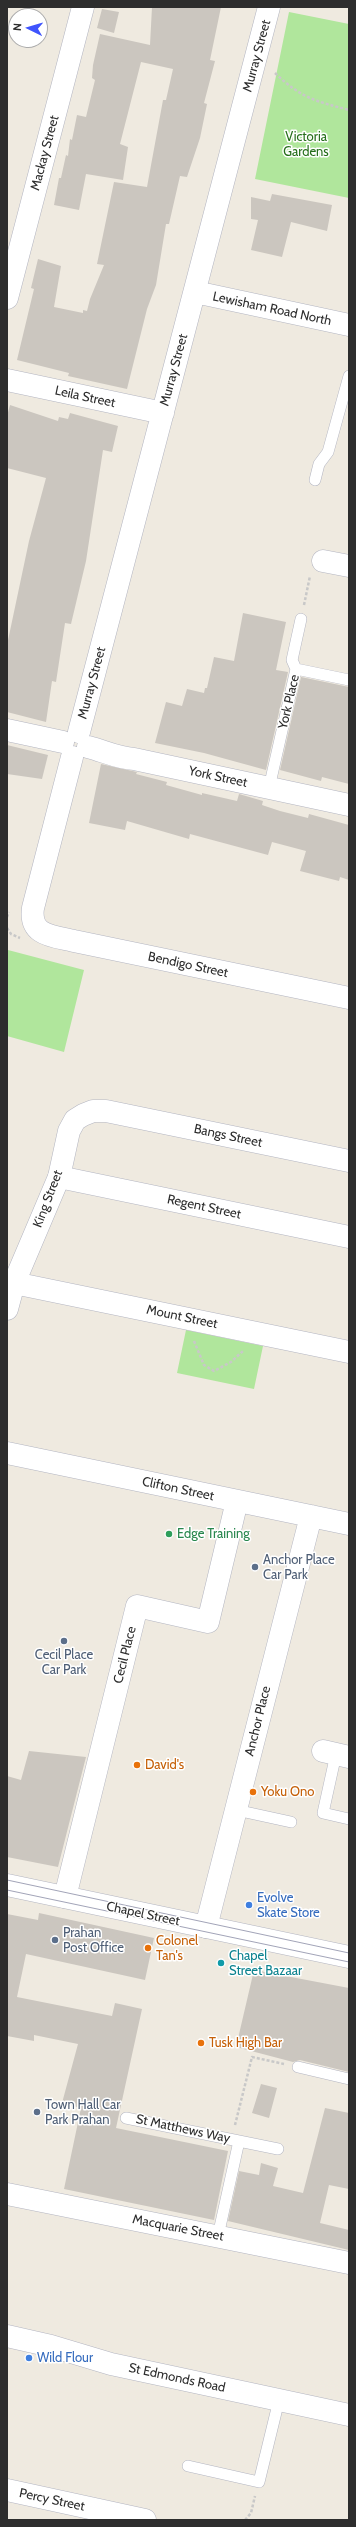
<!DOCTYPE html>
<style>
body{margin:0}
#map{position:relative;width:356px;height:2527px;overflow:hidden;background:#efeae0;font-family:Cabin,sans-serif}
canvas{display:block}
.frame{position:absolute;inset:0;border:8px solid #2d2d2d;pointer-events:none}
.north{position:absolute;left:8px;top:8px;width:40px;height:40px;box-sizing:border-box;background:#fff;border:1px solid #ababab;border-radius:50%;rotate:275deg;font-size:11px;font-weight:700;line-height:16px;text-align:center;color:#2d2d2d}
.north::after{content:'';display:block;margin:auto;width:14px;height:18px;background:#3f54fd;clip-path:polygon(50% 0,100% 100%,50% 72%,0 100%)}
</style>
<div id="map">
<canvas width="356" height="2527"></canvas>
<div class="frame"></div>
<div class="north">N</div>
</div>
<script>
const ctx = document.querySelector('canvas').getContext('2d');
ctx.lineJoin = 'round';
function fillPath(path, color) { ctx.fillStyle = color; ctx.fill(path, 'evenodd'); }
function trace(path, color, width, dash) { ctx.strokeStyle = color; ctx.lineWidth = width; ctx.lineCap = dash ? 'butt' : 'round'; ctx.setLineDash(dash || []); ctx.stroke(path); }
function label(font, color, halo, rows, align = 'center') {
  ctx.font = font + ' Cabin,sans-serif'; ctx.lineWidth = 3; ctx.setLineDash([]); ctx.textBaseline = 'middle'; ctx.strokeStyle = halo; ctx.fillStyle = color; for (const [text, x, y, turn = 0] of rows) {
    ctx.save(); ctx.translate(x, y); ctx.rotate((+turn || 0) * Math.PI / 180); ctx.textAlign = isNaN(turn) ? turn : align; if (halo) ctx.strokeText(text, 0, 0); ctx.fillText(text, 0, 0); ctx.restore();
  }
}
fillPath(new Path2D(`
 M289,12l60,12v174l-94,-19z
 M8,950l76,20 -20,82 -57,-16z
 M186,1330l77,16 -9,43 -77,-16z`), '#b0e69c');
fillPath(new Path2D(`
 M152,7h69l-11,53 5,1 -11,42 3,1 -7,34 -13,39 -7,-1 -11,48h-3l-10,61 -9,24 -20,80 -59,-13 1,-3 -52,-13 17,-71 -3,-1 7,-29 23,7 -7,41 29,6v-3l4,1 3,-12 14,-34 -7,-1 17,-82 33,5 16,-87h3l7,-31 -32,-7 -21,82 8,3 -5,33 -37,-6 -7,36 -25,-5 5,-27h2l5,-23 2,1 2,-17 2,1 5,-25 9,2 9,-37 -3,-2 1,-13 7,-31 50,11z
 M102,9l17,3 -5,21 -17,-5z
 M272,194l60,11 -5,26 -36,-9 -9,35 -31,-7 7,-30 -7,-1v-22l19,4z
 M10,405l48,16 1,-4 9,2 2,-6 48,13 -6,26 -9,-2 -17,111 -15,63 -6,-1 -9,59 -4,-1 -6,41 -39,-10v-67l22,-104 17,-63 -39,-10v-52z
 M243,613l43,9 -10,48 12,2 -22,98 -62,-17 -49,-10 11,-41 16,4 5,-17 17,4 1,-5h2l7,-31 20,4z
 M301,677l48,10v97l-27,-7 -1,4 -41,-11z
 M7,745l41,10 -6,24 -35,-5z
 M101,764l36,8 -1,2 31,8 -1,3 36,10v-2l35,8 2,-7 24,7 -1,4 18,6 28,7 1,-4 40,11v55l-9,-3 -1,4 -39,-10 6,-20 -34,-9 -4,13 -78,-21 -1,5 -62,-18 -2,9 -36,-7z
 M29,1751l57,6 -28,110 -51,-10v-81l14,4z
 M39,1913l115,25 -9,42 -119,-26 -9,43 95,19 3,-13 27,6 -26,119 112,23 -14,69 -150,-31 17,-81 -19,-5 16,-59 -44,-9v6l-27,-5v-122l31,6z
 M254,1970l95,18v84l-49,-12 -7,2 -57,-15z
 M261,2084l16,4 -8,30 -17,-5z
 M325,2108l24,5v76l-20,-4 -9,38 29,7v20l-121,-29 11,-50 20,4 2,-12 17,5 -5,18 30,7z`), '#cbc6bf');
const lane = new Path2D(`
 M315,480l4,-16 9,-12 21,-76
 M296,669l-4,-9 9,-41
 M269,788l27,-119 53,11
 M336,1754l-13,59 26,6
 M236,1810l55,12
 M298,2067l51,12
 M126,2118l152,31
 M218,2236l21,-95
 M188,2466l71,16 20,-82`);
const street = new Path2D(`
 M195,292l154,33
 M7,298l76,-291
 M7,380l156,33
 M323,561l26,5
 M7,730l56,12
 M79,732l190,-725
 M88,747c16,4 29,11 46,12l215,46
 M72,757l-39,151c-4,28 20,28 41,33l275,57
 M59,1177l290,60
 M14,1283l335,69
 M7,1453l342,71
 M323,1751l26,6
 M65,1897l72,-291 71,16 29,-121
 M206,1927l105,-411
 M7,2194l342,69
 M7,2490l138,30`);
const secondary = new Path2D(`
 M7,1309l7,-26 45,-106 10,-46 6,-11 8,-5 10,-4h13l243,50
 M7,1885l342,72
 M7,2336l44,10 60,18 238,51`);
trace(lane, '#b3b5c1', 12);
trace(street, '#b3b5c1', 23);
trace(secondary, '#b3b5c1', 23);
trace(new Path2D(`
 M275,73c26,25 40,28 74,37
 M304,605l6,-29
 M7,917l2,-5
 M7,928l4,6 9,4
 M194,1341l10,24 10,6 17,-9 12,-11
 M235,2125l17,-68 32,7
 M245,2520l6,-7 4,-17`), '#c8c8c8', 2.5, [3, 2]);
trace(lane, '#fff', 11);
trace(street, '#fff', 22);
trace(secondary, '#fff', 22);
trace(new Path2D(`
 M7,1880l342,73
 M7,1890l342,72`), '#a2a4b8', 1);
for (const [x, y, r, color] of [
 [169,1534,4,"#2e9e5b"],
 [255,1567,4,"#5c6f8a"],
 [64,1641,4,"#5c6f8a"],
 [137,1765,4,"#e8710a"],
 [253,1792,4,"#e8710a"],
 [249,1905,4,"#3f7fe0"],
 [55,1940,4,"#5c6f8a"],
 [148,1948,4,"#e8710a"],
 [221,1963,4,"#0f9aa8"],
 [201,2043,4,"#e8710a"],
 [37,2112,4,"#5c6f8a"],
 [29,2358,4,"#3f7fe0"]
]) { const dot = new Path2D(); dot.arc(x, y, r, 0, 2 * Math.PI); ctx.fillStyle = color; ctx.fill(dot); trace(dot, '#fff', 1.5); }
label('13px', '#2d2d2d', '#fff', [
 ["Murray Street",257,56,-75],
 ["Mackay Street",45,153,-75],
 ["Lewisham Road North",272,309,12],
 ["Murray Street",174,370,-75],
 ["Leila Street",85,397,12],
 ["Murray Street",92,683,-75],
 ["York Place",289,702,-77],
 ["York Street",218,777,12],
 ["Bendigo Street",188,965,12],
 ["Bangs Street",228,1136,12],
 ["King Street",48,1199,-69],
 ["Regent Street",204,1207,12],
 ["Mount Street",182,1317,12],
 ["Clifton Street",178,1489,12],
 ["Cecil Place",125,1655,-76],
 ["Anchor Place",258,1721,-76],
 ["Chapel Street",143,1914,12],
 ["St Matthews Way",183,2129,12],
 ["Macquarie Street",178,2228,11],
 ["St Edmonds Road",177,2378,12],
 ["Percy Street",52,2500,12]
]);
label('13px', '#256e1a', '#fff', [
 ["Victoria",306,137],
 ["Gardens",306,152]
]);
label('13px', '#27864d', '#fff', [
 ["Edge Training",177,1534]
], 'left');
label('13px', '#4e5e75', '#fff', [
 ["Anchor Place",263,1560],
 ["Car Park",263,1575],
 ["Cecil Place",64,1655,"center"],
 ["Car Park",64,1670,"center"],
 ["Prahan",63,1933],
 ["Post Office",63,1948],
 ["Town Hall Car",45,2105],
 ["Park Prahan",45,2120]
], 'left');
label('13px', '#c56008', '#fff', [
 ["David's",145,1765],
 ["Yoku Ono",261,1792],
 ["Colonel",156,1941],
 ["Tan's",156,1956],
 ["Tusk High Bar",209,2043]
], 'left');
label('13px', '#366cbe', '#fff', [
 ["Evolve",257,1898],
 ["Skate Store",257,1913],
 ["Wild Flour",37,2358]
], 'left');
label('13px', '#0d838f', '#fff', [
 ["Chapel",229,1956],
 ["Street Bazaar",229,1971]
], 'left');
</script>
